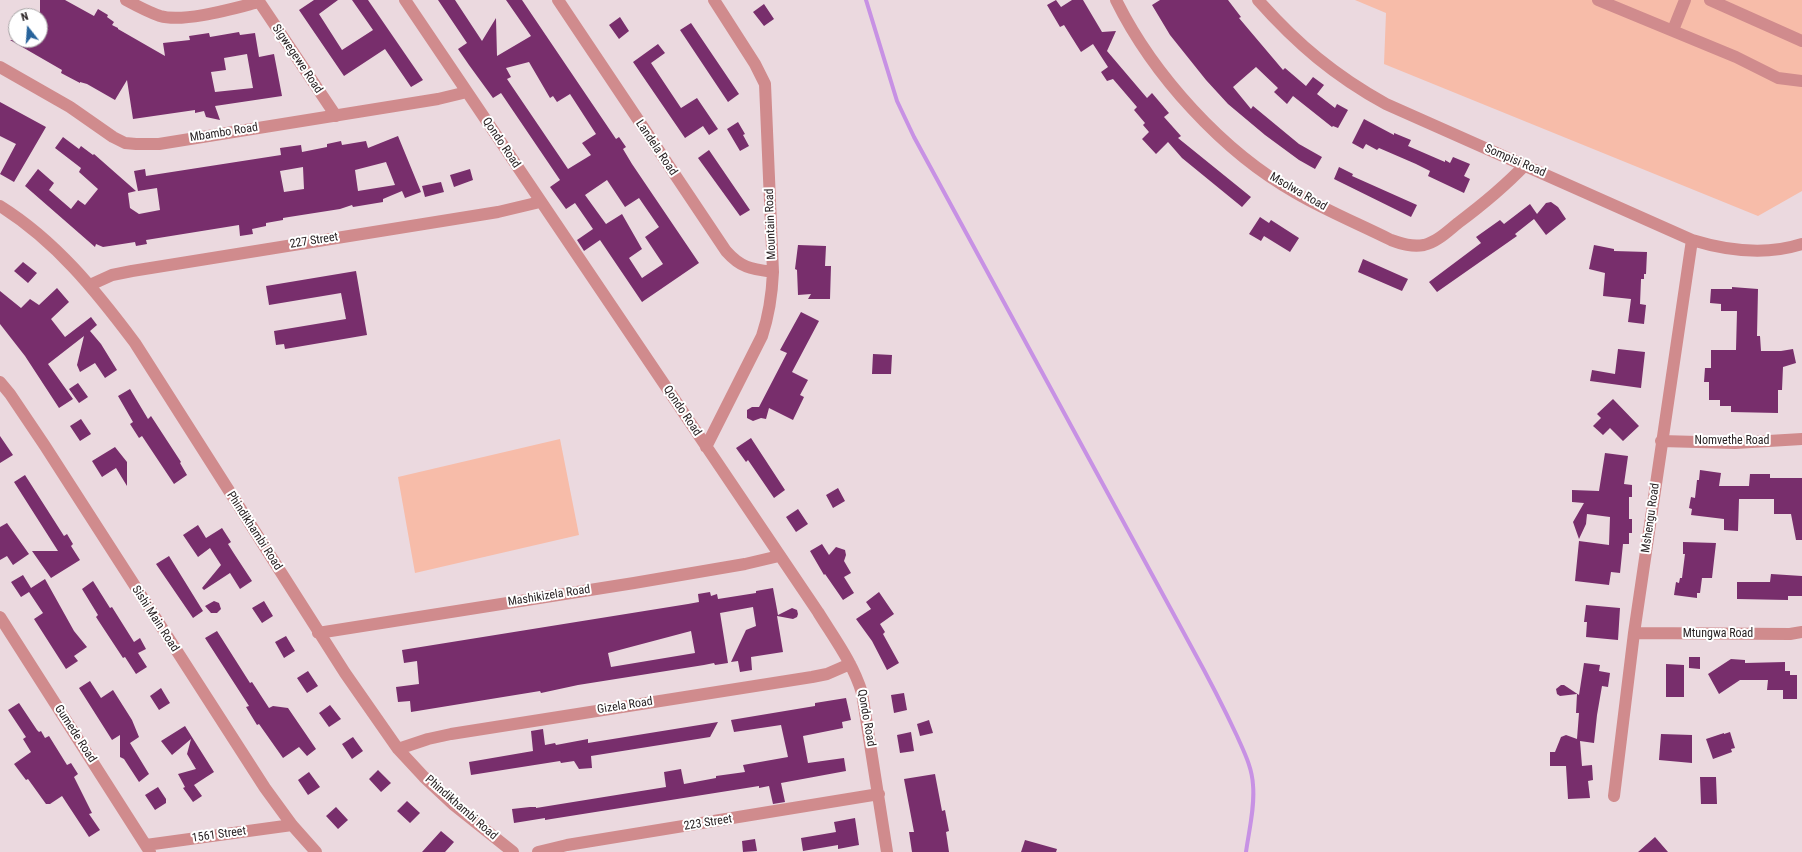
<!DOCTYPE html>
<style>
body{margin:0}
#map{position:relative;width:1802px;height:852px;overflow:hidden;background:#ebd9df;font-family:"Roboto Condensed",sans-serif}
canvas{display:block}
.north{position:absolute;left:8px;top:8px;width:40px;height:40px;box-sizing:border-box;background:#fff;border:1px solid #aaa7a8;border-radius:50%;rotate:343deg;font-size:11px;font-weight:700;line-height:16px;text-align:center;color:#2a2325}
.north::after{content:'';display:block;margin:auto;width:14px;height:18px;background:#28639b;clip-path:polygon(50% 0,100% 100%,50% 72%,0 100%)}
</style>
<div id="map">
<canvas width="1802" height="852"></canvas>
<div class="north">N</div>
</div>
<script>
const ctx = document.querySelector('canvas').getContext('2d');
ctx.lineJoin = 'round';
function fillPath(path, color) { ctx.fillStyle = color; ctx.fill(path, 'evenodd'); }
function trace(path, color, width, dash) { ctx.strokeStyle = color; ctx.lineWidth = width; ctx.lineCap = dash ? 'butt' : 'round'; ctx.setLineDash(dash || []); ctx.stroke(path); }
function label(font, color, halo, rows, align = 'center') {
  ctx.font = font + ' "Roboto Condensed",sans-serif'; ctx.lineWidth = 4; ctx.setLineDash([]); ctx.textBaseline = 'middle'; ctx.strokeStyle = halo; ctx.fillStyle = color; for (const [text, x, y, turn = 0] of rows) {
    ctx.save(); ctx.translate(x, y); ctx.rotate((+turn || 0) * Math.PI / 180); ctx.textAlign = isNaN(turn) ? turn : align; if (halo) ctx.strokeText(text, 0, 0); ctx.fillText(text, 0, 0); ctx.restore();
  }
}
fillPath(new Path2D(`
 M1355,0h447v191l-44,25 -374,-152 2,-51z
 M560,439l19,96 -164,38 -17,-96z`), '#f7bca9');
trace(new Path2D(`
 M866,0l31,101 17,36 278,511c16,29 31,58 45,88 7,16 15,31 16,49 2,22 -4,45 -7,67`), '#c791e4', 4);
fillPath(new Path2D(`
 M40,0h25l29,16 4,-7 10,6 -1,2 7,5 -2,3 6,3v1l47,27 -2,-13 27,-3 -1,-4 20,-3 1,4 29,-5 1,3 15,-2 4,24 15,-3 8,42 -67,10 5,14 -14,-3 -2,-6 -9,2v-3l-62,9 -6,-39 -12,20 -28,-16 -7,-2v1l-19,-10 1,-3 -52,-30h30zM247,54l6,34 -38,4 -4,-20 15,-2 -2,-12z
 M314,0h24l-19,14 23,36 31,-20 -21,-30h16l55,80 -12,7 -26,-38 -41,27 -45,-66z
 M438,0h17l27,41 14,-23 1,38 34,-20 -25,-36h16l94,139 3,-2 7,10 -3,2 9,15 67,99 -57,39 -42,-62 -16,11 -7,-11 16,-11 -18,-26 -9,6 -16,-22 10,-7 -59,-87 -8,5 -24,-33 -11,-16 9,-6zM529,62l21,36 3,-2 4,6 13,-8 26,40 -14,9 9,12 -23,14 -61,-90 4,-2 -5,-9zM607,180l18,27 14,-9 20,29 -14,10 18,27 -21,14 -13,-20 13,-9 -20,-35 -16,10 -21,-29z
 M1056,0l5,7 11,-7h11l19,32 14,-1 -9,20 40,47 5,-5 17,20 -5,4 17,19 -3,2 73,59 -9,10 -60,-49 -14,-16 -12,12 -14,-15 7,-7 -6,-7 2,-2 -11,-13 3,-3 -24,-28 -6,2 -6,-9 7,-5 -15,-23 -12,8 -17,-27 -4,2 -13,-22z
 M1160,0h68l13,17 -2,1 44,52 2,-2 21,18 7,-9 11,8 -7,9 18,14 2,-4 11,6 -10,18 -5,-2 -1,1 -39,-31 -6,8 -13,-12 4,-4 -22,-21 -23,20 18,22 2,-3 46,38 23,13 -7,12 -16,-9 -34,-25 -37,-31 -22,-24 -36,-45 -18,-30z
 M764,4l10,15 -10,7 -11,-14z
 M620,17l9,14 -10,8 -10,-14z
 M691,23l48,71 -11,8 -48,-72z
 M658,44l7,9 -14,10 30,45 16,-10 21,31 -9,6 -6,-9 -18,12 -52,-76z
 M0,102l46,25 -32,55 -14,-8 16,-30 -16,-8z
 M1364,119l30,16v-2l17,7 -3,6 37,16v-2l5,3 3,-6 17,7 -6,12 6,3 -6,14 -36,-17 2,-5 -14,-7 -37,-16 -2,2 -11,-6 -3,5 -11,-6z
 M738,122l7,12 -2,1 6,11 -9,5 -13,-22z
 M398,136l23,56 -16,6 -3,-7 -19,8v3l-30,5 -1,-2 -12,4 -51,8 -6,1v2l-17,3v3l-14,3 1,5 -13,2 -1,-11 -93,15 1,4 -11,2 -1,-4 -32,5 -7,-3 -1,3 -70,-61 13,-17 16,14 -5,7 22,19 7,-9 7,5 13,-16 -19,-17 2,-4 -26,-20 8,-11 16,12 2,-3 12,9 1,-1 42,37 -8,2 2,15 9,6 21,-4 -3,-22 -19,3 -4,-20 11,-2 1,7 135,-21 -1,-7 21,-3 1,7 25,-5v-3l14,-3 1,4 24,-4 2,7zM386,162l9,23 -37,6 -3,-21zM303,167l1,22 -20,3 -4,-21z
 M709,150l41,60 -10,6 -42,-58z
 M1339,167l14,7 -1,2 65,29 -6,12 -77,-38z
 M470,169l3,11 -19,7 -4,-12z
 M441,182l3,10 -19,5 -3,-11z
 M1551,202l7,5 8,12 -20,16 -12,-16 -19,15 2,2 -80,56 -8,-10 52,-39 -5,-6 24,-17 4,4 26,-20 7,10 9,-11z
 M1260,217l9,6 2,-3 28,18 -9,14 -26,-16 -3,5 -12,-7z
 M798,245l28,1 -1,20h6l-1,33h-22l3,-5 -13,1 -1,-25 -2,-1z
 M1594,245l20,4v2l33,1 -1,22h-2v5h-3l-1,25 6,1 -2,19 -16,-2 3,-23 -28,-3 2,-23 -16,-4z
 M1363,259l45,20 -6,12 -44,-19z
 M23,262l14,11 -9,10 -14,-12z
 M356,271l11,64 -82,14 -1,-5 -8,1 -2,-14 72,-12 -5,-26 -72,12 -3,-19z
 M1732,287l26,2 -1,47h3l1,15h20l12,-2 3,14 -13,4 -1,23h-4v23l-47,-1v-6h-11v-6h-11v-18h-5l1,-14h6v-18h25l1,-39h-16v-7l-11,-1 1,-14h21z
 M57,288l12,14 -18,17 14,18 26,-20 6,8 -7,6 11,13 16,26 -12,8 -10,-15 -15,9 -3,-7 7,-29 -36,28 25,35 -14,9 -34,-52 -25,-32v-33l21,17 9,-9 9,6z
 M801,312l18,9 -27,51 16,8 -8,15 4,2 -11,23 -24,-12 -3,11 -5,-1 -8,3 -6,-3v-8l5,-3h7l28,-54 -7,-3z
 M1618,349l27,3 -4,36 -51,-7 2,-11 23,4z
 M873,354l19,1 -1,19h-19z
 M78,383l10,14 -9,6 -10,-14z
 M130,389l18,30 3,-3 30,46 -1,1 7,12 -13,9 -32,-48 -3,2 -9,-14 3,-2 -15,-26z
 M1613,399l26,27 -16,15 -13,-13 -7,7 -10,-9 8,-8 -4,-4z
 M81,419l10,15 -11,7 -10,-15z
 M0,436l13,19 -13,8z
 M751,438l34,52 -11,8 -26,-38 -2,2 -10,-14z
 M115,447l12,15v24l-11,-18 -14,9 -10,-16z
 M1605,453l23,3 -4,28 8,1v12h-3v22h3v14h-3v11h-6l-3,29 -9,-1 -2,13 -34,-4 4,-40 30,4 1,-28 -23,-3 -1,10 -7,15 -6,-17 11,-19 -12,-1v-12l27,1z
 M1700,470l21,3 -2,13h30l1,-12h20v4h32v62h-6l-5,-26h-17v-15h-35l-1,32 -14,-1v-11l-33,-4 1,-6 -3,-1 2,-11 4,1 2,-18h2z
 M25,475l39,61 3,-2 6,10 -2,2 9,14 -29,18 -19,-27h26l-44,-69z
 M838,488l7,13 -12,7 -7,-13z
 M798,509l10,15 -12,8 -10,-15z
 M7,523l22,31 -16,11 -6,-9 -7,4v-33z
 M198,525l8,13 16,-10 9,14 -3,2 5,8 19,29 -12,8 -10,-16 -26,17 -2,-2 19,-23 -11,-17 -12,9 -15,-22z
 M1683,542l33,1 -4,35h-10l-2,15h-3v5l-23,-3 2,-13 3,1 1,-5h2l3,-24h-2z
 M822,544l7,11 7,-8 9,3 1,5 -2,6 7,12 -7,4 10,16 -11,7 -18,-26 -1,1 -14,-24z
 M169,556l34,55 -10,7 -37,-54z
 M1771,574l31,2v20h-14v4l-51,-1v-17h33z
 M23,575l8,13 14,-9 29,52 13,16 -13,9 4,5 -12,8 -32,-50 9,-6 -14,-21 -8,5 -10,-15z
 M93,581l17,27 2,-1 22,35 6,-4 6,11 -8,4 9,14 -11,7 -11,-17 -2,1 -27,-41 2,-2 -16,-26z
 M773,588l5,27 14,-7 5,2 1,4 -1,3 -4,2 -16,-3 6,36 -32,5 1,13 -12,2 -2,-11 -7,1 15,-32 10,-4 -3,-19 -33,6 8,50 -13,2 -1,-2 -10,2 -126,20 -37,8 -1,-2 -129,21 -1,-11 -12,1 -2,-15 23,-3 -2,-23 -13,2 -2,-13 286,-46 11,-2 -1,-8 12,-2 1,4 6,-2 1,5 38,-6v-2zM691,631l4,22 -84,14 -3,-14z
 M879,592l15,22 -14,10 5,8 -2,2 16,29 -12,7 -15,-29 -16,-22 15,-10 -5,-7z
 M214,601l5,2 2,6 -4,4h-6l-6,-7z
 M264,601l9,15 -11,7 -10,-15z
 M1586,605l34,3 -2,32 -32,-3 1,-15h-3z
 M217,631l33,52 2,-1 17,26 4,-2 15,2 28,41 -9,7 -8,-9 -16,11 -24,-34 -2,1 -11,-18 3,-1 -44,-68z
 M286,636l9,15 -11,7 -9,-16z
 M1689,657h11v12l-11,-1z
 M1731,659l14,1v3l40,-1v9h5v4h7v24h-14v-9h-16l1,-10h-28l-21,14 -11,-20z
 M1584,663l16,2 -1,6 11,2 -2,14 -6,-1 -5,29 -3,28 -14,-2 2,25 10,-1 1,15 -5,1 2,17 -22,1 -2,-33h-16v-14h5l6,-15 5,-2 11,4 2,-26h-3l1,-19 -17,2 -3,-2 -1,-5 5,-4h3l15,10z
 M1666,664l18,1v32h-18z
 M308,671l10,15 -11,7 -10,-15z
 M90,681l11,17 12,-8 19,30 7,17 -9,6 19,31 -10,8 -15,-23 -4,-2v-22l-8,5 -33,-52z
 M161,688l9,15 -11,7 -9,-14z
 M904,693l3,17 -13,3 -3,-18z
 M846,698l5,22 -9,2 1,6 -40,8 5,27 36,-5 2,13 -65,12 4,19 -12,2 -4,-18 -10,2v-2l-214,34v-2l-31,5 -2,-14 18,-2h6v1l130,-21 -2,-15 17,-3 3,15 32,-6v-2l29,-4 -2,-7 45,-8 -7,-32 -47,7 -3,-12 84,-14v-3z
 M19,703l18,27 2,2 2,-1 4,7 4,-2 18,29 4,-2 7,11 -4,3 18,36 -3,1 11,16 -11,7 -27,-41 -12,8h-4l-18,-25 -2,1 -12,-16 17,-12 -8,-13 3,-2 -18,-27z
 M330,705l11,14 -12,8 -10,-14z
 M929,720l4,13 -13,3 -3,-12z
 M718,722l-8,15 -119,19 1,12 -13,1 -5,-8 -13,2 -1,-2 -89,14 -2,-13 64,-11 -2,-20 12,-2 2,16 10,-2 1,2 32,-6v4z
 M185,726l29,46 -20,13 8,11 -9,6 -10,-14 2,-1 -7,-13 18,-5 -9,-15 4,-15 -19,16 -11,-14z
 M911,732l3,19 -14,2 -3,-18z
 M1730,732l5,16 -4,1 1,3 -19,7 -7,-20 18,-6v1z
 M1661,734l31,1v28l-33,-3z
 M353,737l10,14 -11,8 -10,-15z
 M378,770l13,13 -10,9 -12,-13z
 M309,772l11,15 -12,8 -10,-15z
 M935,774l7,37 3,-1 4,21 -3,1 3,20h-37l-3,-20h5l-10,-53z
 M1700,777h16l1,27h-16z
 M158,787l8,12v4l-11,7 -10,-15z
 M407,801l13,12 -10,10 -13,-12z
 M336,807l12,13 -10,9 -12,-13z
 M855,818l4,27 -21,4v-4l-35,6 -2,-13 35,-6 -2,-10z
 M441,831l13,11 -9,10h-23z
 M1655,837l13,15h-30z
 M755,839l2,12 -14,1 -1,-11z
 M1025,840l32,9 -1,3h-35z`), '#782e6c');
trace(new Path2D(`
 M126,0c11,6 22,12 34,16 24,7 75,-8 99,-14
 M258,0l78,116
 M405,0l413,612c16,26 35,51 44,81l25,159
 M558,0l168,251c15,17 25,18 47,21
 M1116,0c37,75 107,152 180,193 31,18 63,31 95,47 11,4 21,7 33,5 13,-3 24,-14 34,-22 24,-18 46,-36 67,-58
 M1258,0c39,44 77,76 128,104l306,136c36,11 73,16 110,4
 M1598,0l138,57 42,21 24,3
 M1710,0l92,41
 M1673,30l12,-30
 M0,67l70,40 43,30 12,6 11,1h23l279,-45 29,-7
 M0,206c56,35 96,85 135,137l210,330 53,76 26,28 30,28 59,47
 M90,285l22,-10 20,-4 366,-59 42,-10
 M0,382l10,12 35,52 220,342 27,37 24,27
 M1661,441l74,2 67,-4
 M706,447l56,-111c7,-21 10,-41 11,-64l-8,-188 -10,-20 -41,-64
 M0,617l150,235
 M318,633l316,-50 111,-19 34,-8
 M1634,633l156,1 12,-2
 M398,749l30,-10 23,-5 361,-57 15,-3 23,-10
 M1614,796l20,-163 58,-393
 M146,845l146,-20
 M538,852l29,-7 312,-51`), '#d08b8d', 12);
label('12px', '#2a2325', '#fff', [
 ["Sigwegewe Road",297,59,56],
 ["Mbambo Road",224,133,-9],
 ["Qondo Road",501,143,56],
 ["Landela Road",656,148,56],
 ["Sompisi Road",1515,161,23],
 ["Msolwa Road",1298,192,30],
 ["Mountain Road",771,224,-92],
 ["227 Street",314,241,-9],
 ["Qondo Road",682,411,56],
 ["Nomvethe Road",1732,441],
 ["Mshengu Road",1651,518,-82],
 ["Phindikhambi Road",254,531,57],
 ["Mashikizela Road",549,596,-9],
 ["Sishi Main Road",155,619,57],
 ["Mtungwa Road",1718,634],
 ["Gizela Road",625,706,-9],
 ["Qondo Road",866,718,80],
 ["Gumede Road",75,734,57],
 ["Phindikhambi Road",461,808,41],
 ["223 Street",708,823,-9],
 ["1561 Street",219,835,-8]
]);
</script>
